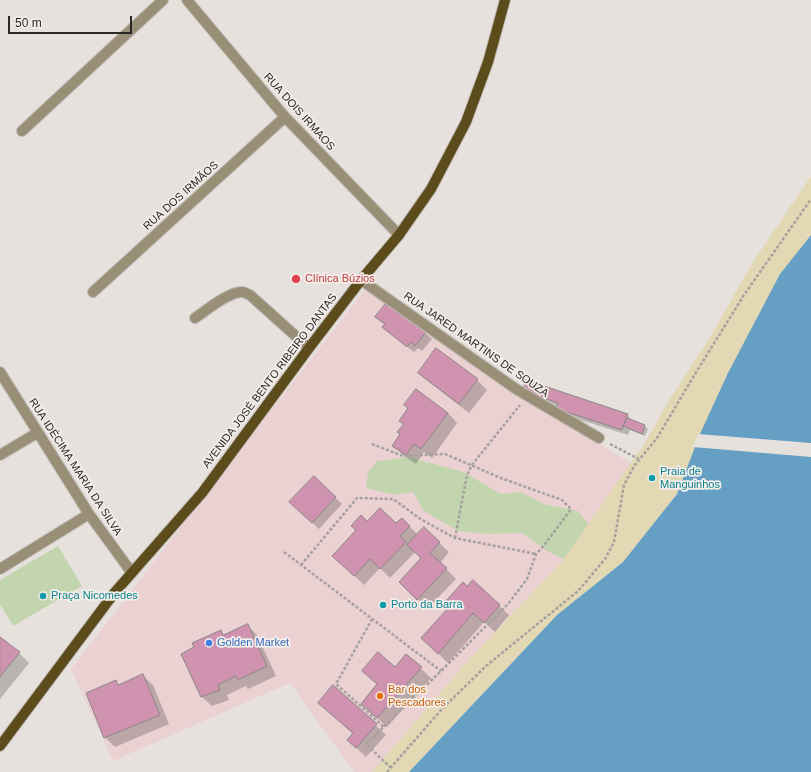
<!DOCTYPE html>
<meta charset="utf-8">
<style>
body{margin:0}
#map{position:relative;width:811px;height:772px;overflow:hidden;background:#e6e1dc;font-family:Arial,sans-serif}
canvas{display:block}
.scale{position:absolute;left:8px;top:16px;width:124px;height:18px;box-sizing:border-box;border:2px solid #2a2826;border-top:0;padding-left:5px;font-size:12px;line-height:14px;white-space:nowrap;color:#2a2826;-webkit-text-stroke:3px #f3eee9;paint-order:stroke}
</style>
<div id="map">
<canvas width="811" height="772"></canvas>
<div class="scale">50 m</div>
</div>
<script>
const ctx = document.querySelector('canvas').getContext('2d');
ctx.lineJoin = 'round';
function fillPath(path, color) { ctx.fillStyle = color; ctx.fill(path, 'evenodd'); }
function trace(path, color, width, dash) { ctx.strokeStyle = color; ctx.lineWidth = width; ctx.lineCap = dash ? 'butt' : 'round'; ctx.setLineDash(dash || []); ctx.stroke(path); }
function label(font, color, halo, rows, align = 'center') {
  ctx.font = font + ' Arial,sans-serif'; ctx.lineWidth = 3.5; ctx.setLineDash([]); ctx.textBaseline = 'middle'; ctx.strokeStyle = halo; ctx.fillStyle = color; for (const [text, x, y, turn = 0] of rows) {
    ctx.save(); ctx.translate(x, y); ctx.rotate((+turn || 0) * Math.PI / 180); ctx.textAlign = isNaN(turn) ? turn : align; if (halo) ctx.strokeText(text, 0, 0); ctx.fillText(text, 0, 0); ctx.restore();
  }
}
fillPath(new Path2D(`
 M366,288l145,103 120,72 -67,96 -100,106 -92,107h-18l-64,-89 -177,78 -42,-92z`), '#ebd1d2');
fillPath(new Path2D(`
 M409,457l54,15 38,22 20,-2 23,12 34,7 11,14 -25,34 -17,-8 -25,-18 -35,1 -29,-3 -34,-20 -11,-19 -18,3 -29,-7 2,-16 9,-11z
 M58,546l24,40 -69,40 -13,-22v-24z`), '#c3d5af');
fillPath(new Path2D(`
 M811,176v59l-31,39 -85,173 -18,47 -54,68 -66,53 -148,157h-37l92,-107 100,-106 82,-118 22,-39 41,-63 42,-74z`), '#e2d8b4');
fillPath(new Path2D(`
 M811,235v537h-402l148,-157 66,-53 54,-68 23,-60 28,-61 52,-99z`), '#65a0c4');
fillPath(new Path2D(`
 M698,434l113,9v14l-118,-10z`), '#e6e1dc');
fillPath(new Path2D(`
 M377,317l48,16 7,6 -10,12 -4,-3 -4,4 -24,-19 -7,-6 2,-2z
 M419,373l58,7 10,10 -18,23 -40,-31z
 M527,382l100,33 6,6 12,5 3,3 -3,7 -15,-6 -2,5 -63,-20 -6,-8 -29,-9z
 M448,413l9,10 -25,35 -8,-6 -8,12 -13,-9 -9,-9 7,-11 3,-11 -3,-3z
 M314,478l28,26 -23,25 -22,-21z
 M402,519l16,16 6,-6 25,23 -9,11 16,16 -28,29 -18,-16 12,-34 -7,-6 -25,26 -10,-10 -16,17 -21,-20 25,-43 28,3z
 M473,582l36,33 -14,17 -11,-10 -36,41 -26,-25z
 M247,625l10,10 19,41 -28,13 -2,-3 -19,9 2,5 -17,6 -10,-9 -20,-43 38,-23 5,5z
 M0,639l19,14 10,10 -29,36z
 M406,655l25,23 -44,49 -15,-14 6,-28 -15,-14 32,-3z
 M143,676l10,9 16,39 -54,23 -10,-10 11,-55 4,3z
 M334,687l52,48 -20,22 -18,-17 5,-6 -24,-22z`), '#0003');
const building = new Path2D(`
 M387,302l39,30 -11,14 -4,-4 -4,5 -25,-20 3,-3 -10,-7z
 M436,348l42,31 -19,25 -41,-31z
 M526,380l102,34 -6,16 -65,-21 1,-6 -35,-12z
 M416,389l32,24 -27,36 -7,-5 -8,11 -14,-9 8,-12 -3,-2 7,-8 -5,-3 9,-13 -4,-3z
 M627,418l18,7 -3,9 -19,-8z
 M314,476l22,21 -24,26 -23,-21z
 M380,508l16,15 6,-5 8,8 -10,10 6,6 -26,27 -10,-10 -16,17 -22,-20 24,-26 -5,-4 10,-11 6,6z
 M424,527l16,15 -10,11 17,15 -30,32 -18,-18 22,-24 -14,-13z
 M473,580l27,25 -16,18 -11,-10 -35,41 -17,-16 28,-31 -5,-4 19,-21 4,4z
 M248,624l19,42 -29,14 -2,-4 -18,9 2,5 -19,7 -20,-43 13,-7 -2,-4 29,-13 2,5z
 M0,637l20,15 -20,25z
 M378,652l17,15 11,-13 16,13 -45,51 -16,-14 16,-20 -15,-13z
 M143,674l17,41 -56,23 -18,-45 30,-13 2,5z
 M333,685l44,39 -21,24 -9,-8 6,-7 -35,-30z`);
fillPath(building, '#cf93af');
trace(building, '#8d8689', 1);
const street = new Path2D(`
 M187,0l98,117 114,118
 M22,131l141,-131
 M361,280l155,109 83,49
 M93,292l192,-175
 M195,318c12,-8 33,-26 47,-26 3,0 5,2 8,3l59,53
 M0,372l89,142 43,59
 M0,455l37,-22
 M0,569l89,-55`);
const primary = new Path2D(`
 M0,746l115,-154 87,-99 107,-145 52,-68 38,-45 32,-46 35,-67 22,-60 17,-62`);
trace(street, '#c0bcb8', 12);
trace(primary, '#c0bcb8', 12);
trace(new Path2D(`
 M372,444l31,12 42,-2 56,24 61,22 9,9 -29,39 -6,6 -9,25 -19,25 -67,67 -75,73 24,23
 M610,444l29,15
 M455,538l12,-63 5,-10 48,-60
 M284,552l157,119
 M301,565l56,-67 36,1 29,21 33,18 81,16
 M372,619l-36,65 48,43
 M387,772l55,-63 44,-43 92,-75 27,-32 9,-17 10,-57 10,-19 23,-28 35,-59 52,-84 67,-96`), '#a5a19d', 2.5, [3, 2]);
trace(street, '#998f76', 10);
trace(primary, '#5c4b1b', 10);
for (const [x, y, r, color] of [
 [296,279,5,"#e0444e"],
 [652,478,4,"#0f9aa8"],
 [43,596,4,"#0f9aa8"],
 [383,605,4,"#0f9aa8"],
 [209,643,4,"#3f7fe0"],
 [380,696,4,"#e8710a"]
]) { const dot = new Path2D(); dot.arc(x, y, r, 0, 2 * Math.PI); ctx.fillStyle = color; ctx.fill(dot); trace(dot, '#f3eee9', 1.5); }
label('11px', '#2a2826', '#f3eee9', [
 ["RUA DOIS IRMAOS",299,112,48],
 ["RUA DOS IRMÃOS",181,196,-42],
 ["RUA JARED MARTINS DE SOUZA",476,345,35],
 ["AVENIDA JOSÉ BENTO RIBEIRO DANTAS",270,381,-53],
 ["RUA IDÉCIMA MARIA DA SILVA",75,467,57]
]);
label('11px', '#be3a42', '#f3eee9', [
 ["Clínica Búzios",305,279]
], 'left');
label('11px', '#0d838f', '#f3eee9', [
 ["Praia de",660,472],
 ["Manguinhos",660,485],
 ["Praça Nicomedes",51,596],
 ["Porto da Barra",391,605]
], 'left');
label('11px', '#366cbe', '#f3eee9', [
 ["Golden Market",217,643]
], 'left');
label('11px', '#c56008', '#f3eee9', [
 ["Bar dos",388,690],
 ["Pescadores",388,703]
], 'left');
</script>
